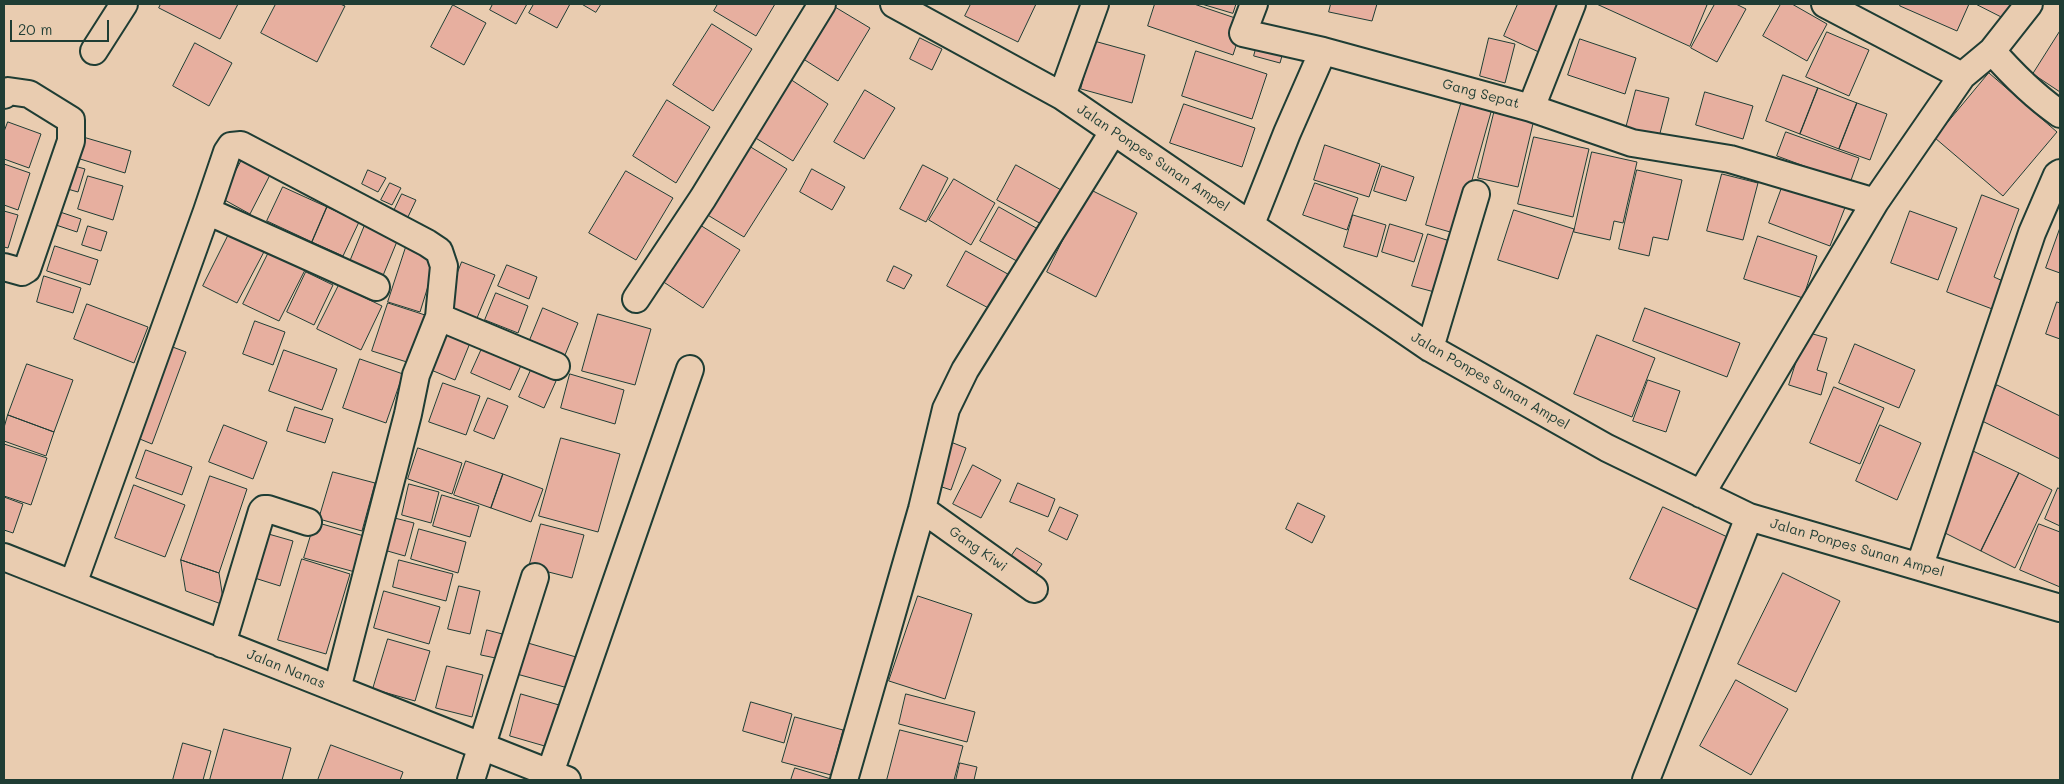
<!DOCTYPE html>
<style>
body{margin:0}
#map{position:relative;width:2064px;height:784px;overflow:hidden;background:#e9ccb0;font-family:Mali,sans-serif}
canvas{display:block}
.frame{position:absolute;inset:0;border:5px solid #1f3d34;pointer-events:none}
.scale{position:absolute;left:10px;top:20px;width:99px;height:22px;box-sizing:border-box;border:2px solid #1f3d34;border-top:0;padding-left:6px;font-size:15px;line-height:18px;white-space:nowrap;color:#1f3d34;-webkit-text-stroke:4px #e9ccb0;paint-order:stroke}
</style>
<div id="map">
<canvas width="2064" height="784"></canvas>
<div class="frame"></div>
<div class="scale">20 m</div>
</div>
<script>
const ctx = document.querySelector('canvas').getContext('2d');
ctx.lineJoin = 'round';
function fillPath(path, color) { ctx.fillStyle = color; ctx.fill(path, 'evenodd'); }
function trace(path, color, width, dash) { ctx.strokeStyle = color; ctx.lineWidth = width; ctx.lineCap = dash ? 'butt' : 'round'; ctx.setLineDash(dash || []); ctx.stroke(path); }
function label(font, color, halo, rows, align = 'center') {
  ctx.font = font + ' Mali,sans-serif'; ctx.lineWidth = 4; ctx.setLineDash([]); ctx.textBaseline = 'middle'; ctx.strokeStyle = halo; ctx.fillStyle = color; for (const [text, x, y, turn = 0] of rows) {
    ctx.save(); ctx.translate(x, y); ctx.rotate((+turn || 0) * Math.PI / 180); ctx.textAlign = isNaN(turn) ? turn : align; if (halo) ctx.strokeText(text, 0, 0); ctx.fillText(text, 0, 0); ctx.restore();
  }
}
const building = new Path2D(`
 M161,4h77l-18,35 -61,-31z
 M276,4h64l5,2 -28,56 -56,-29z
 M493,4h34l-11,20 -26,-14z
 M534,4h36l-13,24 -28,-15z
 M582,4h19l-5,8z
 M718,4h57l-19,32 -42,-25z
 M830,4l40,24 -32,53 -41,-26z
 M971,4h65l-18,38 -53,-26z
 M1155,4h39l50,17 -11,34 -85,-29z
 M1202,4h34l-3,9z
 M1331,4h46l-5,17 -43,-9z
 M1518,4h46l-23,49 -37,-17z
 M1597,4h107l3,1 -17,41z
 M1715,4h21l10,5 -29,53 -26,-14z
 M1781,4h11l35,20 -20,37 -44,-25z
 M1901,4h68l-12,27 -57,-25z
 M1976,4h37l-7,15z
 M453,5l33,18 -22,42 -33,-18z
 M712,24l40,25 -39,62 -40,-26z
 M2060,31v61l-27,-18z
 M1827,32l42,18 -20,46 -43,-19z
 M920,38l22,11 -10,21 -22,-11z
 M1259,38l26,7 -5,18 -26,-7z
 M1489,38l26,6 -10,39 -25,-7z
 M1580,39l56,19 -11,36 -57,-19z
 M1094,41l51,14 -13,48 -51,-14z
 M195,43l37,20 -23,43 -36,-20z
 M1196,51l71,23 -15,45 -70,-23z
 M1989,73l68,59 -54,64 -68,-58z
 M1783,75l35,13 -18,46 -34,-13z
 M790,79l38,25 -35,57 -39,-24z
 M1818,88l39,15 -18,46 -39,-15z
 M865,90l30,18 -31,51 -30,-17z
 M1636,90l33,8 -11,43 -33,-9z
 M1705,92l48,14 -10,33 -47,-14z
 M1463,97l30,8 -36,129 -31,-9z
 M667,100l43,27 -34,56 -43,-27z
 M1497,101l39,10 -18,76 -40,-9z
 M1857,103l30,11 -17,46 -31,-11z
 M1184,104l71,24 -13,39 -72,-24z
 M8,122l33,12 -12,34 -25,-9v-27z
 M1786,132l73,26 -9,25 -73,-27z
 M83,137l48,14 -6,22 -48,-15z
 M1534,137l55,12 -16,68 -55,-13z
 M744,143l43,26 -43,68 -43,-26z
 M1325,145l55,19 -11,33 -55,-17z
 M1592,152l45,10 -14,61 -9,-2 -4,19 -36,-8z
 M243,158l28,15 -21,41 -29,-16z
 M4,164l26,9 -12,37 -14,-5z
 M71,165l14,4 -7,23 -14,-4z
 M923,165l25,13 -22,44 -26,-13z
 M1016,165l47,26 -18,35 -48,-26z
 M1382,166l32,11 -8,24 -32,-10z
 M812,169l33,18 -13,23 -32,-18z
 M368,170l18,8 -8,14 -16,-8z
 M1637,170l45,10 -14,60 -15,-3 -4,19 -30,-7z
 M626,171l47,27 -37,62 -47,-27z
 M1722,174l36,9 -15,57 -36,-9z
 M88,176l35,10 -10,34 -35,-11z
 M954,179l41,24 -24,42 -42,-25z
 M1784,182l62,23 -16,41 -61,-23z
 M390,183l11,5 -9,17 -11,-5z
 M1315,183l43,15 -11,32 -44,-15z
 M283,187l44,20 -15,35 -45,-21z
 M1089,189l48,24 -41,84 -49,-25z
 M402,194l14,6 -9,19 -14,-6z
 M1982,195l37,14 -25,68 11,5 -10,28 -48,-18z
 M327,207l32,15 -16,34 -31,-14z
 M999,207l46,26 -19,33 -46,-25z
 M1514,210l60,19 -16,50 -60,-19z
 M4,211l14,4 -10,33 -4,-1z
 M1910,211l47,17 -19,52 -47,-17z
 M60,212l21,7 -4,13 -21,-7z
 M1353,215l33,10 -9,32 -33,-10z
 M692,220l48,30 -37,58 -47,-31z
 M1390,224l33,10 -9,28 -32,-10z
 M365,225l33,14 -16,39 -33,-14z
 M88,226l19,6 -6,19 -19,-6z
 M2060,228v45l-14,-5z
 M231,230l35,18 -29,55 -34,-17z
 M1428,234l28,9 -14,51 -30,-8z
 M1758,236l59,20 -14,42 -59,-19z
 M407,244l31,10 -18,58 -32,-10z
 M55,246l43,14 -8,25 -43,-14z
 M966,251l49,27 -19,34 -49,-26z
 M269,252l36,18 -26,51 -36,-17z
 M462,262l33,13 -18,43 -32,-13z
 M507,265l30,12 -8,22 -31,-13z
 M894,266l18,9 -8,14 -17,-8z
 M306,272l27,13 -19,40 -27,-13z
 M44,276l37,12 -8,25 -36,-11z
 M339,285l43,21 -21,44 -44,-21z
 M496,293l32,13 -10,27 -33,-13z
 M2057,302l3,1v36l-14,-5z
 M388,303l37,12 -15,48 -38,-12z
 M87,304l61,23 -14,36 -60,-24z
 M543,308l35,15 -13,32 -35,-15z
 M1645,308l95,35 -13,34 -94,-36z
 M598,314l53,15 -16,56 -53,-14z
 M255,321l30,11 -12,33 -30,-11z
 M439,330l31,13 -15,37 -31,-13z
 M1806,332l21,6 -10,32 10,3 -6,22 -32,-10z
 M1597,335l58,23 -23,59 -58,-23z
 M484,344l39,17 -13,29 -39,-17z
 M1855,344l60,26 -16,38 -60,-25z
 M170,346l16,6 -34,92 -17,-7z
 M284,350l53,19 -15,41 -53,-19z
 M360,359l43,15 -17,49 -43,-15z
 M27,364l46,16 -19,52 -46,-17z
 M531,370l25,11 -12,27 -25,-11z
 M570,374l54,16 -9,34 -54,-16z
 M1648,380l32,11 -14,41 -33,-11z
 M443,383l37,13 -14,39 -37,-13z
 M1997,385l63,31v43l-80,-39z
 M1834,387l50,21 -24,56 -50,-21z
 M488,398l20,8 -14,33 -20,-8z
 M295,407l38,12 -8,24 -38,-12z
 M8,415l46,17 -8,24 -42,-15v-13z
 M224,425l43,17 -14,37 -44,-17z
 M1880,425l41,18 -24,57 -41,-19z
 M561,438l59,16 -22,78 -59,-16z
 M948,441l18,7 -15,42 -18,-6z
 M4,444l43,14 -16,47 -27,-9z
 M418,448l44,15 -10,31 -44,-15z
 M146,450l46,17 -10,28 -46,-17z
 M1973,451l46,22 -38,78 -46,-23z
 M466,461l37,13 -12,34 -37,-13z
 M973,465l28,15 -20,38 -28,-14z
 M333,472l42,11 -13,48 -43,-12z
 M2019,473l33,17 -37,78 -34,-17z
 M503,474l40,15 -12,33 -40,-14z
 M210,476l37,13 -28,84 -38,-13z
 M1018,483l37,16 -7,18 -38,-15z
 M409,484l30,8 -8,31 -29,-8z
 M134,485l51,20 -20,52 -50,-19z
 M2058,488l2,1v37l-15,-7z
 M442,495l37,11 -9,31 -37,-11z
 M4,497l19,7 -10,29 -9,-3z
 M1298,503l27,13 -13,27 -26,-14z
 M1060,507l18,8 -11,25 -18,-9z
 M1663,507l73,34 -33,71 -73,-33z
 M387,516l27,7 -9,33 -28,-8z
 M315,522l49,14 -9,36 -51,-14z
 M541,524l43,11 -12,43 -43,-11z
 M2039,524l21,8v55l-40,-17z
 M419,529l47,13 -8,31 -47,-14z
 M258,531l35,10 -13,45 -35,-11z
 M1017,548l25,16 -11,16 -25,-16z
 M302,559l48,15 -24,80 -48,-14z
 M181,560l38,13 5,32 -38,-14z
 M399,560l54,14 -7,27 -53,-14z
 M1783,573l57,28 -44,91 -58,-28z
 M459,586l21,5 -10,43 -22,-5z
 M384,591l56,16 -11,37 -55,-16z
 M918,596l54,18 -27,85 -56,-18z
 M487,630l23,6 -5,24 -24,-5z
 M388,639l42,12 -15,50 -42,-12z
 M521,641l55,16 -8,31 -55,-15z
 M447,666l36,9 -11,42 -36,-9z
 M1736,680l52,29 -37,66 -51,-29z
 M521,694l45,13 -11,42 -45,-13z
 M906,694l69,18 -8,30 -68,-18z
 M751,702l41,12 -8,29 -41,-12z
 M795,717l48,13 -12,45 -49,-13z
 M224,729l67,19 -9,32h-72z
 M900,730l63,16 -9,34h-67z
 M183,743l28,8 -8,29h-30z
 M331,745l72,27 -3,8h-82z
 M960,763l17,4 -3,13h-18z
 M795,768l36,11v1h-40z`);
fillPath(building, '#e7af9f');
trace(building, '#1f3d34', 1);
const street = new Path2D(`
 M894,4l168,92 368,252 177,100 142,69 311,91
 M1254,4l-11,29 80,18 208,57 101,35 98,16 145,43
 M1825,4l137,72
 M94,51l30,-47
 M1992,51c21,24 42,45 68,63
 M4,95l4,-4 21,3 42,26v21l-44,128 -5,3 -18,-5
 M1062,96l33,-92
 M1531,108l41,-104
 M207,211l169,76
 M1251,224l36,-91 36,-82
 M636,299l67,-101 119,-194
 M439,317l117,49
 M1430,348l46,-154
 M1701,494l174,-292 87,-126 30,-25 37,-47
 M922,509l112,80
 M4,557l563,223
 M1920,565l112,-332 25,-58 3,-2
 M73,584l134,-373 20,-59 4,-6 10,-1 186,98 12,8 5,15 -5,51 -23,58 -8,39 -71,275
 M222,644l40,-133 2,-2h4l40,13
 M550,773l140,-404
 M471,780l64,-203
 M844,780l78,-271 24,-100 19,-39 148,-238
 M1646,780l103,-263`);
trace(street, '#1f3d34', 30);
trace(street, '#e9ccb0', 26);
label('14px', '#1f3d34', '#e9ccb0', [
 ["Gang Sepat",1481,94,15],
 ["Jalan Ponpes Sunan Ampel",1153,158,34],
 ["Jalan Ponpes Sunan Ampel",1490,381,30],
 ["Jalan Ponpes Sunan Ampel",1857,548,16],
 ["Gang Kiwi",978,549,35],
 ["Jalan Nanas",286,669,22]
]);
</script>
